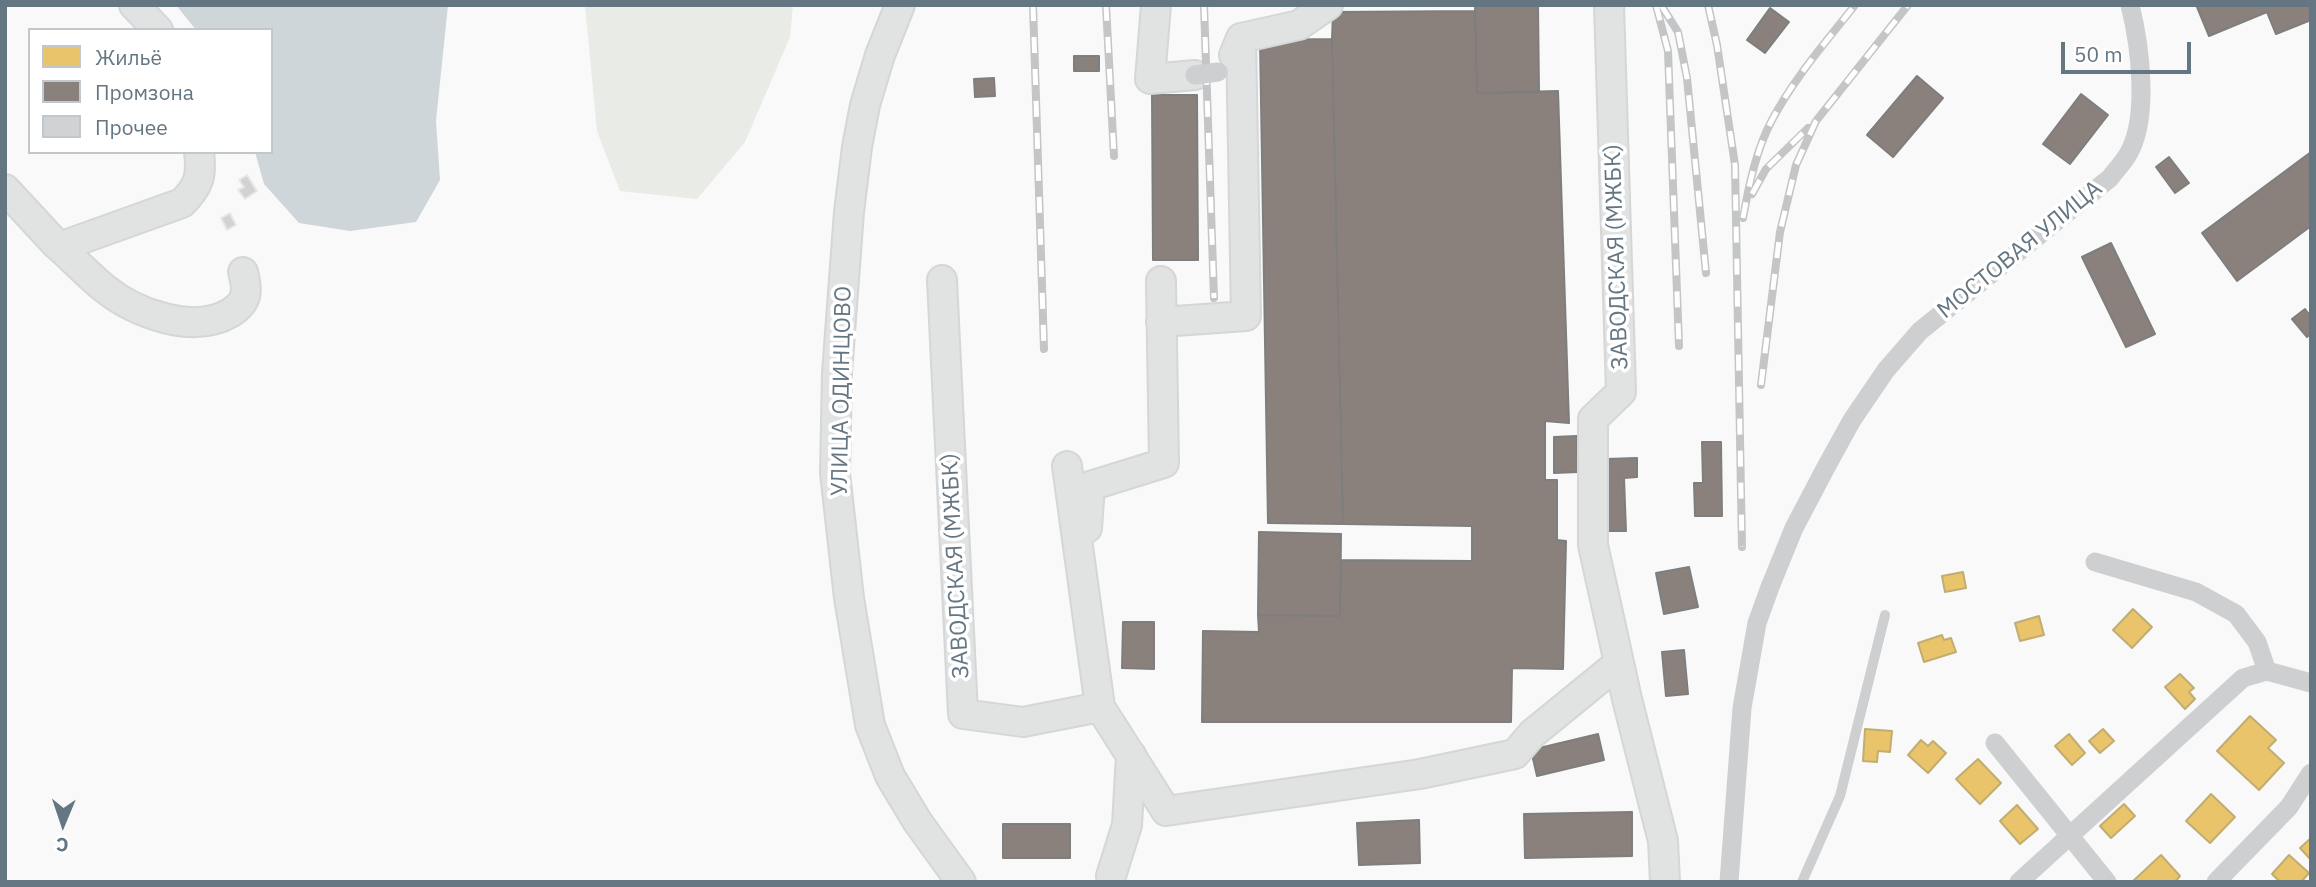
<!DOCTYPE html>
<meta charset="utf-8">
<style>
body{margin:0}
#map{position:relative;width:2316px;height:887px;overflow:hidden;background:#f9f9f9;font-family:"IBM Plex Sans",sans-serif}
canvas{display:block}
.frame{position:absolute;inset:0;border:7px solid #657683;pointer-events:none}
.legend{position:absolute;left:28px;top:28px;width:245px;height:126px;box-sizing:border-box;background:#fff;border:2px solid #c1c8cd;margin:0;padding:9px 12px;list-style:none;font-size:21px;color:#657683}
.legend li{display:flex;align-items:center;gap:14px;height:35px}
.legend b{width:35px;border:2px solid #c1c8cd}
.north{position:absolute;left:28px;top:789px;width:70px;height:70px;-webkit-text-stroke:5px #fff;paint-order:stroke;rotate:182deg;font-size:19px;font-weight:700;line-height:28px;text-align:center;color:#657683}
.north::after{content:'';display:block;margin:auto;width:24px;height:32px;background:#657683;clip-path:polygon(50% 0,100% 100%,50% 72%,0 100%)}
.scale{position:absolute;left:2061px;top:42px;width:130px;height:32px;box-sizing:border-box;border:4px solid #657683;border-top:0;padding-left:9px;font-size:21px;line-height:24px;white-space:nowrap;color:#657683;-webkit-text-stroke:5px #fff;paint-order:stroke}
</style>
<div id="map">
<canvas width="2316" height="887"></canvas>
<div class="frame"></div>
<ul class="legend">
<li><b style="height:19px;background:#e9c46a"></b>Жильё</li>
<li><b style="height:19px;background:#8a817c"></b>Промзона</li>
<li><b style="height:19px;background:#d0d2d3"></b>Прочее</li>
</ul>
<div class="north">С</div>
<div class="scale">50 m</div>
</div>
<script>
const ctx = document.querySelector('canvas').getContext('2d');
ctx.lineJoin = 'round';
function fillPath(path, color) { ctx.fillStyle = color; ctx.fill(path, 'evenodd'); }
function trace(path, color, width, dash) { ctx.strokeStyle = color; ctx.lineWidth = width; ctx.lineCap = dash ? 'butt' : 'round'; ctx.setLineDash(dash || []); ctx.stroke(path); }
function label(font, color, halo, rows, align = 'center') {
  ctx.font = font + ' "IBM Plex Sans",sans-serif'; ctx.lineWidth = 7; ctx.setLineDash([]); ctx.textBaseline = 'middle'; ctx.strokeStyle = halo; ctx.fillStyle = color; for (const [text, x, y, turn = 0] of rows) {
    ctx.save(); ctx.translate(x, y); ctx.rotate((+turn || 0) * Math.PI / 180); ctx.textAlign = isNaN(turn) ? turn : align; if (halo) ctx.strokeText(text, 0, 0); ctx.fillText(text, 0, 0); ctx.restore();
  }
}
fillPath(new Path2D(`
 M585,5h208l-3,32 -45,105 -48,57 -77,-8 -23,-60z`), '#e8ebe6');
fillPath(new Path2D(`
 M176,5h272l-12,116 4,59 -24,42 -66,9 -51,-8 -35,-39 -9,-32h16v-122h-75z`), '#ced6d9');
const homes = new Path2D(`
 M1963,572l3,16 -21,4 -3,-16z
 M2133,609l19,18 -20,21 -19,-18z
 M2039,616l5,19 -24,6 -5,-18z
 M1942,635l2,5 7,-2 5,14 -32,10 -6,-19z
 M2180,674l14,14 -5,4 6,7 -10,10 -20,-22z
 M2250,716l26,24 -8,8 16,15 -25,27 -42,-39z
 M1865,729l27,2 -2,21 -12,-1 -1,11 -14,-1z
 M2103,729l11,12 -14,12 -11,-12z
 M2069,734l16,19 -13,12 -17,-19z
 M1921,740l7,6 5,-5 13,12 -18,20 -20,-18z
 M1978,759l23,24 -21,21 -24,-25z
 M2211,794l24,23 -25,26 -24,-22z
 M2124,804l11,12 -24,22 -11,-12z
 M2017,805l21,24 -18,15 -20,-23z
 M2311,838v22l-11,-12z
 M2161,855l19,21 -5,6h-43z
 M2289,855l20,18 -8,9h-21l-8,-8z`);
fillPath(homes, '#e9c46a');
trace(homes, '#c1ad72', 2);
const industry = new Path2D(`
 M1475,5h63l1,87 -62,1z
 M2200,5h111v15l-35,14 -9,-22 -58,24 -12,-29z
 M1770,8l19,14 -24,31 -18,-13z
 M1475,11l2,82 81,-2 11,332 -24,-2v59h12v60l9,1 -3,128 -51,-1 -1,54h-309l1,-91 56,1 -1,-17 82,1 1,-56 131,1v-35l-129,-2 -11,-485 1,-27z
 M1332,39l11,485 -75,-1 -8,-483z
 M1074,56h25v15h-25z
 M1917,76l26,22 -50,59 -26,-22z
 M994,78l1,18 -20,1 -1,-18z
 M2081,94l27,21 -38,49 -27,-20z
 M1152,95h45l1,165h-45z
 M2311,152v74l-74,55 -35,-48z
 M2169,157l20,26 -14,10 -19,-26z
 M2111,243l44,91 -29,13 -44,-90z
 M2305,309l6,8v17l-4,3 -15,-18z
 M1577,436l1,36 -24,1v-36z
 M1702,442h19l1,74h-27l-1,-33h9z
 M1637,458v19l-13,1 2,53h-18l-2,-72z
 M1259,532l82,2 -1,82 -82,-1z
 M1689,567l9,40 -34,7 -8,-41z
 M1123,622h31v47l-32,-1z
 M1684,650l4,44 -22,2 -4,-44z
 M1598,734l6,26 -67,16 -6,-26z
 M1632,812v44l-107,2 -1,-44z
 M1419,820l1,43 -61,2 -2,-42z
 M1003,824h67v34h-67z`);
fillPath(industry, '#8a817c');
trace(industry, '#7f7e7e', 2);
const building = new Path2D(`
 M247,175l10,16 -12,8 -7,-9 6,-3 -5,-7z
 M230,213l6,12 -9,5 -6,-12z`);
fillPath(building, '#d0d2d3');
trace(building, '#e8e8e8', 2);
const secondary = new Path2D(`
 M134,5l24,25
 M900,5l-20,50 -15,50 -8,42 -8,65 -12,161 -2,100 14,125 21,127 20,51 27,45 44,61
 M1156,5l-6,74 45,-4
 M1609,5l12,387 -28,27v126l34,154 36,142 2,41
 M1234,55l7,-17 58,-13 29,-20
 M5,189l51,55 9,1 117,-42c17,-17 20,-27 17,-51
 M56,244c16,14 31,30 48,44 31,25 89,47 126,25 18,-11 18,-22 13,-41
 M942,280l21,434 60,8 77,-15
 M1161,322l85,-6 -5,-278
 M1067,466l33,241 66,104 254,-37 95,-20 17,-20 87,-71
 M1087,528l3,-42 74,-23 -3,-182
 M1111,876l16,-51 4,-70`);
trace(secondary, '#d5d6d7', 32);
trace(new Path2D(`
 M1802,882l38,-86 45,-181`), '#cecfd0', 10);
trace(new Path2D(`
 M2095,562l101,30 40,22 21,28 10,29 44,12
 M1995,743l112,139
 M1729,882l13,-174 15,-85 13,-36 24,-59 31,-59 27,-49 34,-50 34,-39 190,-153c5,-7 12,-14 17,-22 23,-36 13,-111 3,-151
 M2019,882l224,-204 24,-7
 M2216,882l73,-75 22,-34`), '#cecfd0', 19);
trace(secondary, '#e1e2e2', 28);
const rail = new Path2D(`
 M1033,5l11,344
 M1106,5l8,151
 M1204,5l10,293
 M1656,5l12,46 11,295
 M1661,5l17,27 9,46 19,195
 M1708,5l9,40 18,120 7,382
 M1752,194l14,-25 42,-41
 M1743,218c6,-33 13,-68 29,-98 22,-42 54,-78 83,-115
 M1761,385l19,-153 16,-67 20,-44 92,-116`);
trace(rail, '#c3c5c6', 8);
trace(rail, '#fff', 5, [16]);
trace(new Path2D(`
 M1195,75l23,-3`), '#cecfd0', 19);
label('23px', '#657683', '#fff', [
 ["МОСТОВАЯ УЛИЦА",2020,250,-39],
 ["ЗАВОДСКАЯ (МЖБК)",1617,257,-92],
 ["УЛИЦА ОДИНЦОВО",842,391,-89],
 ["ЗАВОДСКАЯ (МЖБК)",956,566,-93]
]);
</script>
